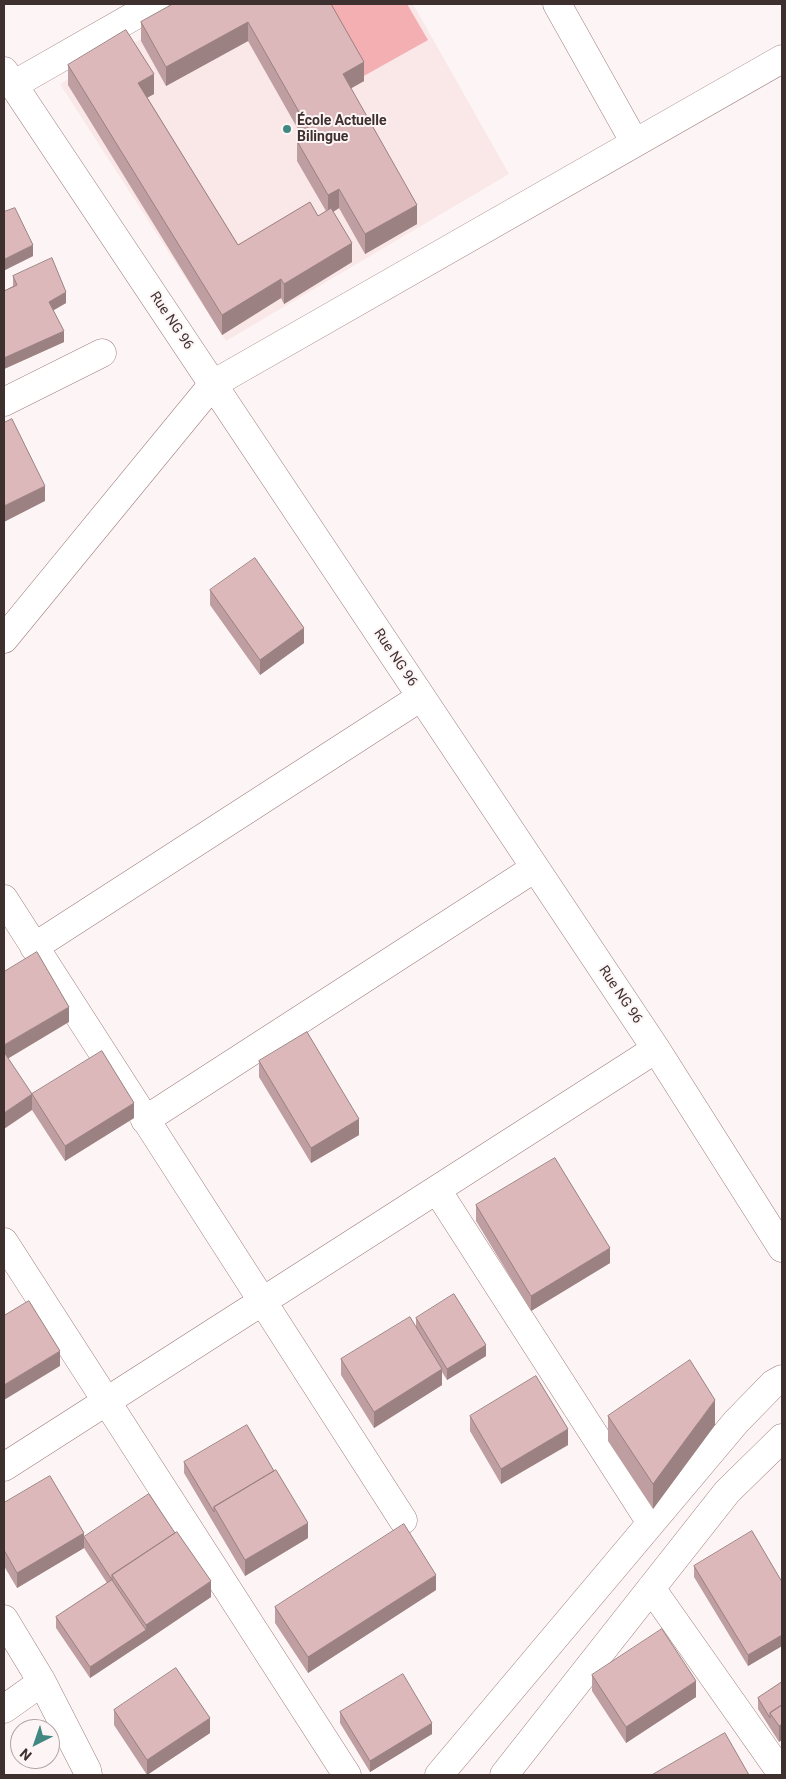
<!DOCTYPE html>
<meta charset="utf-8">
<style>
body{margin:0}
#map{position:relative;width:786px;height:1779px;overflow:hidden;background:#fdf5f5;font-family:Roboto,sans-serif}
canvas{display:block}
.frame{position:absolute;inset:0;border:5px solid #3f3030;pointer-events:none}
.north{position:absolute;left:10px;top:1719px;width:50px;height:50px;box-sizing:border-box;background:#fdf5f5;border:1px solid #b1a6a6;border-radius:50%;rotate:221deg;font-size:14px;font-weight:700;line-height:20px;text-align:center;color:#3f3030}
.north::after{content:'';display:block;margin:auto;width:18px;height:22px;background:#428882;clip-path:polygon(50% 0,100% 100%,50% 72%,0 100%)}
</style>
<div id="map">
<canvas width="786" height="1779"></canvas>
<div class="frame"></div>
<div class="north">N</div>
</div>
<script>
const ctx = document.querySelector('canvas').getContext('2d');
ctx.lineJoin = 'round';
function fillPath(path, color) { ctx.fillStyle = color; ctx.fill(path, 'evenodd'); }
function trace(path, color, width, dash) { ctx.strokeStyle = color; ctx.lineWidth = width; ctx.lineCap = dash ? 'butt' : 'round'; ctx.setLineDash(dash || []); ctx.stroke(path); }
function label(font, color, halo, rows, align = 'center') {
  ctx.font = font + ' Roboto,sans-serif'; ctx.lineWidth = 4; ctx.setLineDash([]); ctx.textBaseline = 'middle'; ctx.strokeStyle = halo; ctx.fillStyle = color; for (const [text, x, y, turn = 0] of rows) {
    ctx.save(); ctx.translate(x, y); ctx.rotate((+turn || 0) * Math.PI / 180); ctx.textAlign = isNaN(turn) ? turn : align; if (halo) ctx.strokeText(text, 0, 0); ctx.fillText(text, 0, 0); ctx.restore();
  }
}
fillPath(new Path2D(`
 M204,4h209l96,170 -283,167 -166,-257z`), '#fae7e8');
fillPath(new Path2D(`
 M320,4h87l21,36 -66,37z`), '#f4afb3');
const minor = new Path2D(`
 M557,4l78,139
 M4,71l652,978 126,199
 M13,85l142,-81
 M4,402l98,-49
 M4,639l209,-255 569,-325
 M4,899l399,621
 M34,947l387,-250
 M145,1120l390,-252
 M437,1190l214,333
 M4,1242l343,533
 M4,1467l652,-418
 M651,1588l131,186
 M4,1619l38,63 45,88 1,5
 M4,1709l38,-27
 M439,1775l297,-353 37,-38 9,-5
 M504,1775l223,-283 55,-54`);
trace(minor, '#9f7d7e', 29);
trace(minor, '#fff', 28);
fillPath(new Path2D(`
 M331,4l33,77 -13,7 66,136 -52,30 -26,-46 -6,4 19,50 -68,42 -3,-6 -59,37 -154,-250v-20l86,29 -7,3 91,148 80,-29 8,-5 -29,-50v-20l6,-3 -55,-97 -82,45 -25,-45v-19z
 M4,212l29,44 -28,14 -1,-4z
 M13,276l53,27 -13,7 11,32 -60,27v-78l9,-5z
 M210,590l94,53 -44,32 -50,-70z
 M259,1061l100,74 -48,28 -52,-86z
 M32,1094l102,24 -69,43 -33,-51z
 M476,1205l134,58 -79,48 -55,-90z
 M416,1318l70,38 -39,24 -5,-8v13l-68,43 -33,-53v-16l75,-32z
 M470,1416l98,29 -67,39 -31,-53z
 M608,1416l107,9 -62,84 -45,-68z
 M184,1462l124,76 -63,38 -61,-103z
 M4,1503l80,34 127,60 -121,81 -34,-50v-11l51,-34 -23,-35 -67,40 -13,-22z
 M694,1566l88,16v64l-34,20 -54,-89z
 M436,1590l-128,83 -33,-50v-16z
 M592,1675l104,22 -70,46 -34,-52z
 M782,1682l-3,60 -21,-33v-11z
 M114,1710l96,23 -63,42 -33,-50z
 M340,1712l92,22 -62,38 -30,-49z`), '#be9ea0');
fillPath(new Path2D(`
 M248,22v19l-82,45v-19z
 M364,62v19l-21,12v-19z
 M154,74v20l-16,9v-20z
 M339,189v19l-11,7v-20z
 M417,205v19l-52,30v-20z
 M352,243v19l-68,42v-20z
 M33,245v11l-28,14v-11z
 M281,279v19l-59,37v-20z
 M66,292v11l-17,10v-11z
 M64,331v11l-60,27v-11z
 M45,486v15l-41,21v-16z
 M304,628v15l-44,32v-15z
 M69,1007v15l-65,39v-16z
 M32,1094v16l-28,19v-16z
 M134,1103v15l-69,43v-15z
 M359,1119v16l-48,28v-15z
 M610,1248v15l-79,48v-15z
 M486,1345v11l-39,24v-11z
 M60,1351v15l-56,34v-15z
 M442,1369v16l-68,43v-16z
 M715,1400v25l-62,84v-25z
 M568,1429v16l-67,39v-15z
 M308,1523v15l-63,38v-16z
 M84,1533v15l-67,40v-15z
 M436,1575v15l-128,83v-16z
 M211,1581v16l-65,44v-16z
 M146,1630v11l-56,37v-11z
 M782,1635v11l-34,20v-11z
 M696,1681v16l-70,46v-16z
 M210,1718v15l-63,42v-15z
 M432,1723v11l-62,38v-11z
 M782,1724v16l-3,2v-16z`), '#9b8182');
const building = new Path2D(`
 M173,4h158l33,58 -21,12 74,131 -52,29 -26,-45 -11,6 -31,-54 14,-8 -63,-111 -82,45 -25,-45z
 M126,30l28,44 -16,9 100,162 72,-43 8,14 13,-8 21,35 -68,41 -3,-5 -59,36 -154,-250z
 M15,208l18,37 -28,14 -1,-4v-43z
 M52,258l14,34 -17,10 15,29 -60,27v-67l13,-6 -4,-9z
 M12,419l33,67 -41,20v-83z
 M255,558l49,70 -44,32 -50,-70z
 M37,952l32,55 -65,38v-73z
 M307,1032l52,87 -48,29 -52,-87z
 M102,1051l32,52 -69,43 -33,-52z
 M4,1052l28,42 -28,19z
 M555,1158l55,90 -79,48 -55,-91z
 M454,1294l32,51 -39,24 -31,-51z
 M29,1301l31,50 -56,34v-69z
 M410,1317l32,52 -68,43 -33,-53z
 M690,1360l25,40 -62,84 -45,-68z
 M536,1376l32,53 -67,40 -31,-53z
 M247,1425l27,46 -60,36v5l-30,-50z
 M276,1470l32,53 -63,37 -31,-53z
 M50,1476l34,57 -67,40 -13,-23v-47z
 M149,1494l26,39 -63,42v5l-28,-43z
 M404,1524l32,51 -128,82 -33,-50z
 M752,1531l30,51v53l-34,20 -54,-89z
 M177,1532l34,49 -65,44 -34,-50z
 M112,1580l34,50 -56,37 -34,-50z
 M662,1629l34,52 -70,46 -34,-52z
 M176,1668l34,50 -63,42 -33,-50z
 M403,1674l29,49 -62,38 -30,-49z
 M782,1682v23l-12,8v5l-12,-20z
 M782,1705v19l-3,2 -9,-13z
 M725,1733l24,42h-97z`);
fillPath(building, '#ddb8ba');
trace(building, '#9b8182', 1);
for (const [x, y, r, color] of [
 [287,129,5,"#428882"]
]) { const dot = new Path2D(); dot.arc(x, y, r, 0, 2 * Math.PI); ctx.fillStyle = color; ctx.fill(dot); trace(dot, '#fdf5f5', 2); }
label('bold 14px', '#3f3030', '#fdf5f5', [
 ["École Actuelle",297,121],
 ["Bilingue",297,137]
], 'left');
label('14px', '#3f3030', '#fdf5f5', [
 ["Rue NG 96",171,321,56],
 ["Rue NG 96",395,658,56],
 ["Rue NG 96",620,995,56]
]);
</script>
